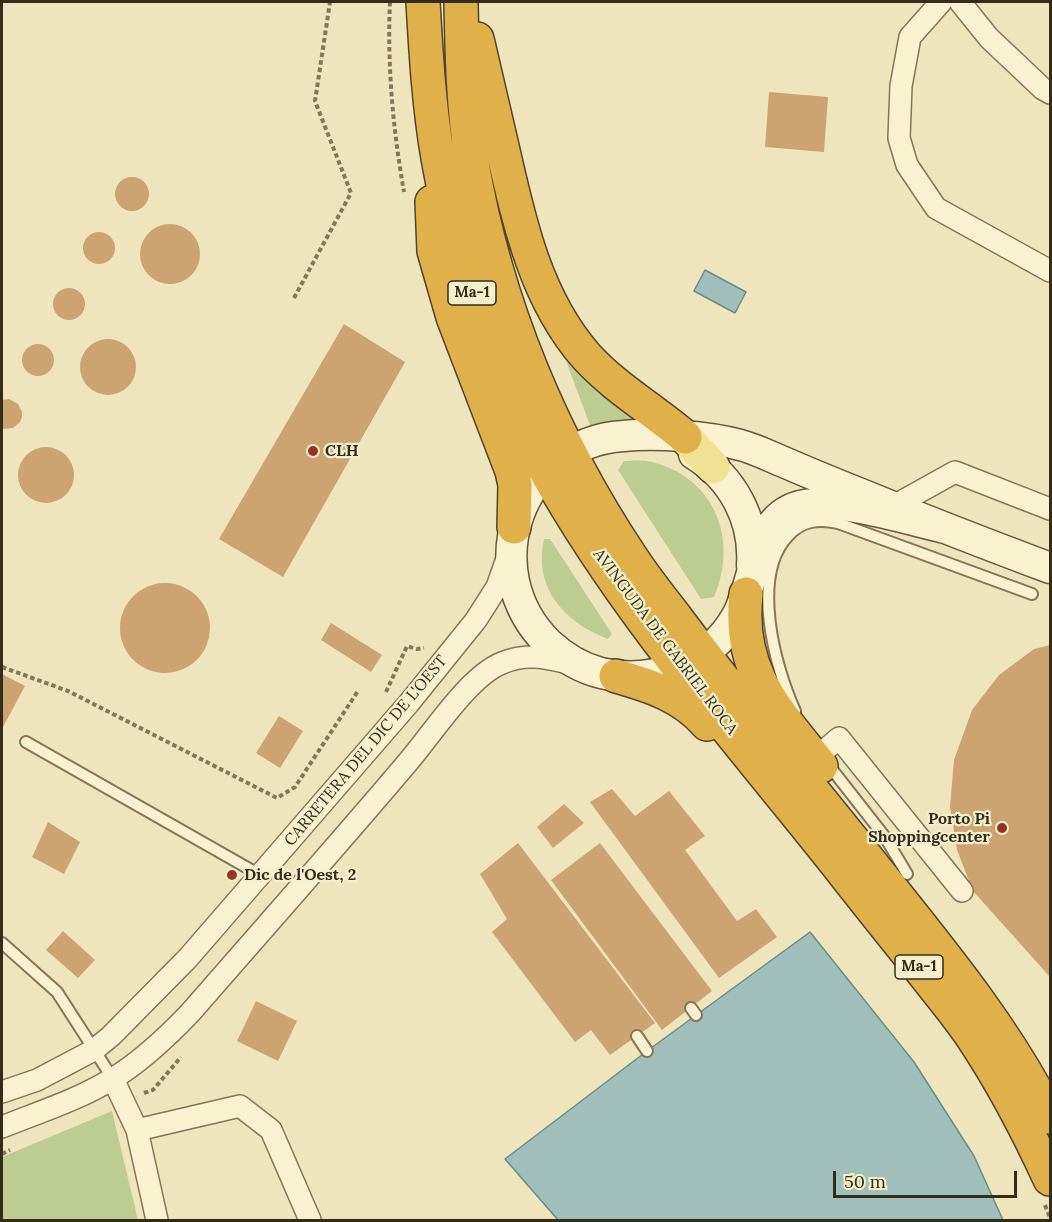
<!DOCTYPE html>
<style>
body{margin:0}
#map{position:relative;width:1052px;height:1222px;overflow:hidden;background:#eee5bd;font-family:Lora,serif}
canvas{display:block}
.frame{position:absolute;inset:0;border:3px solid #352b1b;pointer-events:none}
.scale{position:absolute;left:833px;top:1171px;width:184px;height:27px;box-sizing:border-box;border:3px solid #352b1b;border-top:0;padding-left:8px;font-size:18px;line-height:21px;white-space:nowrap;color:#352b1b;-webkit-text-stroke:4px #f5efcc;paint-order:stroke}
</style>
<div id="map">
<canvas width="1052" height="1222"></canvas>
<div class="frame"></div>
<div class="scale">50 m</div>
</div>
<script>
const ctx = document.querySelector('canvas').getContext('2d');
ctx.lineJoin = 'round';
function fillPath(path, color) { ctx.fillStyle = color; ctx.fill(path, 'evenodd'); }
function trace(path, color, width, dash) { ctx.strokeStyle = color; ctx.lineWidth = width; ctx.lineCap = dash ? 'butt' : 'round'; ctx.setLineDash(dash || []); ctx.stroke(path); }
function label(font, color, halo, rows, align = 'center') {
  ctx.font = font + ' Lora,serif'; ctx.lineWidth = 4.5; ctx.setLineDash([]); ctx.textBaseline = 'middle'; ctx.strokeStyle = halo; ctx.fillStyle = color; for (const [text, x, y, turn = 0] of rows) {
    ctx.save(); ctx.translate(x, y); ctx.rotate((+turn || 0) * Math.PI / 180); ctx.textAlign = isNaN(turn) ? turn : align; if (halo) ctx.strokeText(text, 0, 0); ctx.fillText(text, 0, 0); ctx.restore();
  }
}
fillPath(new Path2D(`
 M562,350l79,69 -20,1 -30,8z
 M624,461c7,0 16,-1 23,0 66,13 93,77 67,136l-13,2 -83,-129z
 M544,539h6l62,95 -4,5c-44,-17 -75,-51 -64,-100z
 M112,1111l26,109h-136v-63z`), '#bdcc91');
const water = new Path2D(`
 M705,270l41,22 -11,21 -41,-22z
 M810,932l104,130 60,94 29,64h-445l-53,-61 142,-108z`);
fillPath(water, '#a1bfba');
trace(water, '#688c88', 1.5);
fillPath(new Path2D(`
 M769,92l59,5 -4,55 -59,-5z
 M115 194a17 17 0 1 1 34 0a17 17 0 1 1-34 0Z
 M140 254a30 30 0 1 1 60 0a30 30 0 1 1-60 0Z
 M83 248a16 16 0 1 1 32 0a16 16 0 1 1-32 0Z
 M53 304a16 16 0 1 1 32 0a16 16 0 1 1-32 0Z
 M344,324l61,38 -122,215 -64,-38z
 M80 367a28 28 0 1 1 56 0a28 28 0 1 1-56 0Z
 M22 360a16 16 0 1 1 32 0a16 16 0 1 1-32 0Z
 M9,399l9,5 4,8v5l-2,5 -7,6 -9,1 -2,-1v-28z
 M18 475a28 28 0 1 1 56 0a28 28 0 1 1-56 0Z
 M120 628a45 45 0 1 1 90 0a45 45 0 1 1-90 0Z
 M331,623l51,32 -11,17 -50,-32z
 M1050,645v332l-77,-86 -16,-41 -7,-43 4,-47 18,-50 27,-35 35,-26z
 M2,674l23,12 -23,43z
 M279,716l24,15 -23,37 -24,-15z
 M612,789l23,27 34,-25 36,45 -20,14 52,71 19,-12 21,28 -58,41 -129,-176z
 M564,804l20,19 -31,25 -16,-21z
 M48,822l32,20 -16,32 -32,-17z
 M518,843l137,180 -45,32 -19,-25 -16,12 -83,-110 15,-13 -27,-45z
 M600,843l112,148 -50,39 -111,-150z
 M63,931l32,29 -17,18 -32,-28z
 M256,1001l41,20 -19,40 -41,-20z`), '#cda372');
const lane = new Path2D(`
 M795,711c-20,-44 -45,-135 -7,-175 14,-16 31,-17 50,-13l194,71
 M26,742l234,133
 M827,763l58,74 22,37
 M2,943l55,49 56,87
 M691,1008l5,7
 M637,1036l10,15`);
const street = new Path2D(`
 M941,2l-31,35 -9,49 -2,52 8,27 29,43 114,63
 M960,2l29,36 54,51 7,4
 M892,507l63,-35 95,37
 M825,750l14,-12 123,153
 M113,1079l24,51 20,90
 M2,1092l35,-12 57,-30 17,-14 77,-78 221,-255 67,-83 21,-33 12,-34
 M2,1127c37,-15 76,-27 110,-48 29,-17 55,-42 78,-66 73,-84 147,-167 218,-251 24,-28 61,-86 94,-99 23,-10 43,-6 66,0
 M137,1130l103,-24 31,24 39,90`);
const secondary = new Path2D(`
 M694,454c39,24 61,66 58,111
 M945,528c-36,-8 -111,-32 -145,-22 -46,12 -44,73 -62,108 -14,26 -37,45 -64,55 -24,8 -48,10 -73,4 -20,-5 -38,-16 -53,-30 -74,-73 -29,-200 75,-207 33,-3 85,0 117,9 16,4 31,12 46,18 32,14 65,27 97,40 56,23 111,44 167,65`);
const primary = new Path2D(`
 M685,437l28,30`);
const highway = new Path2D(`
 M423,2c3,52 6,104 15,156 18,108 56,219 109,315 79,141 189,264 289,390 28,36 57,72 85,107 17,22 35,43 50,65 31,46 56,94 79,144
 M461,2c1,53 2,108 11,161 24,141 80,275 159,394 13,20 28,39 43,58 60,81 126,159 189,238 67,85 138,167 187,264
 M477,39c9,39 18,77 27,116 16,71 33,145 82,201 29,32 66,53 99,81
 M432,202l2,49 19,66 59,154 3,14 -1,42
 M746,594c-9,78 31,116 75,172
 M616,676c35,10 67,20 91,48`);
trace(lane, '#867556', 14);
trace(street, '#867556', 24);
trace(secondary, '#675639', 33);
trace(primary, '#53432b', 36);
trace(highway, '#53432b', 36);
trace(new Path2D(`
 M390,2c-3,62 3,128 14,190
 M294,298l57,-105 -36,-92 15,-99
 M2,667l66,24 209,107 18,-11 63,-96
 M386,692l21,-46 10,3 7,-1
 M144,1093l9,-3 28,-33
 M2,1154l8,-4
 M1045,1205l5,13`), '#867556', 4, [4.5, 3]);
trace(lane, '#f9f2d0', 10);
trace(street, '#f9f2d0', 21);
trace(secondary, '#f9f2d0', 30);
trace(primary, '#f3e193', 33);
trace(highway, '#e0b14a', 33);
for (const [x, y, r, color] of [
 [313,451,6,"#953325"],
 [1002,828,6,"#953325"],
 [232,875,6,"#953325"]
]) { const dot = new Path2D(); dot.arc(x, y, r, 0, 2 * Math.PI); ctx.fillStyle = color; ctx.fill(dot); trace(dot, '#f5efcc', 2); }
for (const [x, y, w] of [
 [472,293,48],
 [919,967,48]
]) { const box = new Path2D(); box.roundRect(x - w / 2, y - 12, w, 24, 4.5); ctx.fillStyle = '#f5efcc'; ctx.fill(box); trace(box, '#352b1b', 1.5); }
label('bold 15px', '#352b1b', null, [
 ["Ma-1",472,293],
 ["Ma-1",919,967]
]);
label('bold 16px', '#352b1b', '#f5efcc', [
 ["CLH",325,451],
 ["Porto Pi",990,819,"right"],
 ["Shoppingcenter",990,837,"right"],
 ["Dic de l'Oest, 2",244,875]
], 'left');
label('16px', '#352b1b', '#f5efcc', [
 ["AVINGUDA DE GABRIEL ROCA",665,642,53],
 ["CARRETERA DEL DIC DE L'OEST",366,751,-50]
]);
</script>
